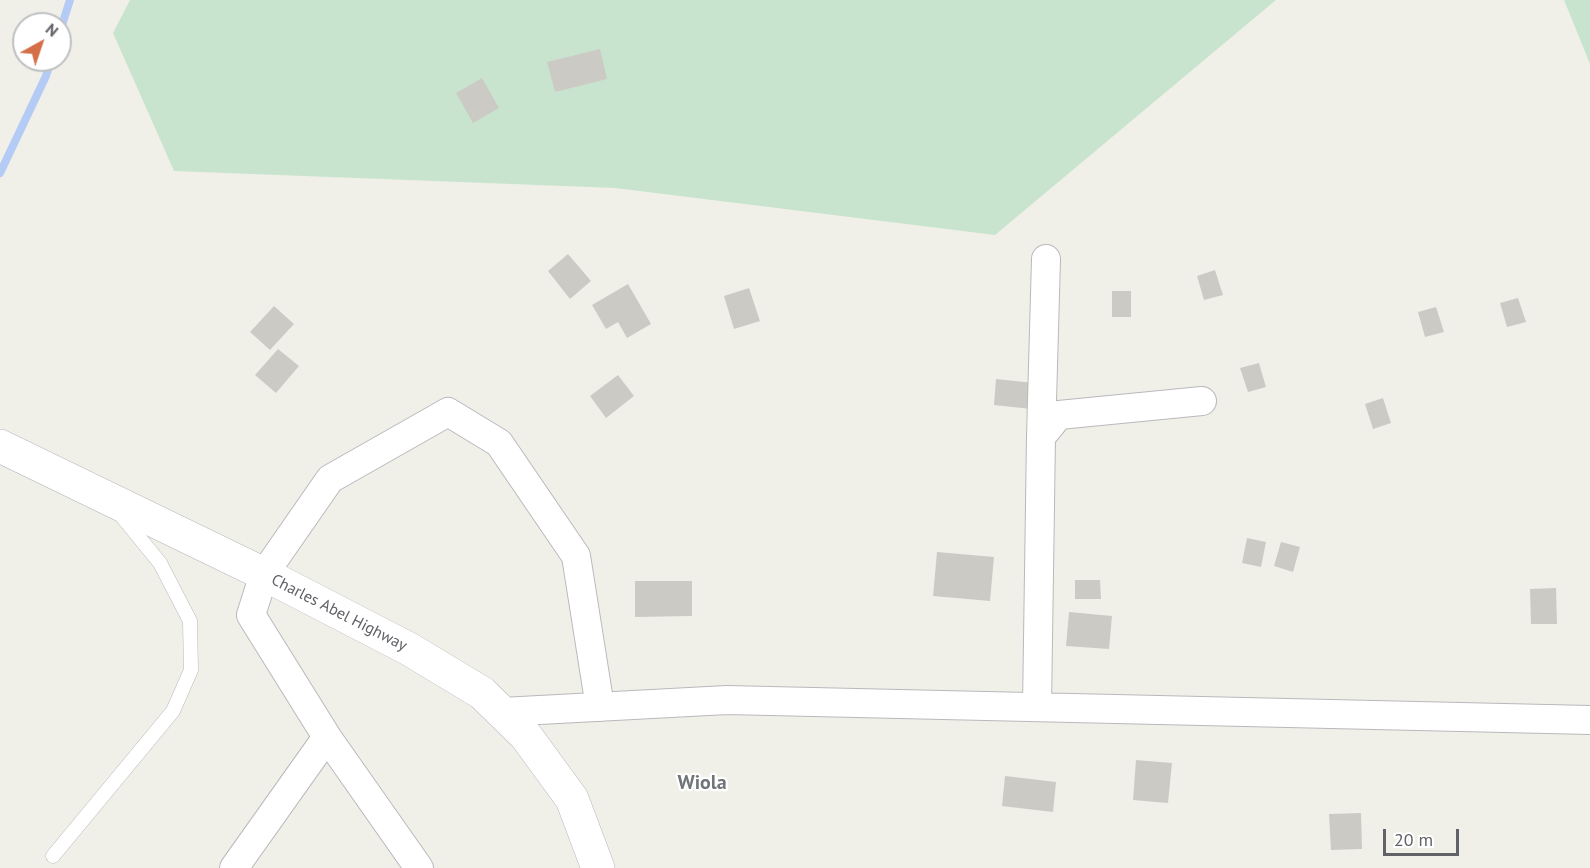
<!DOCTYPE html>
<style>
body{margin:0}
#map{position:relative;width:1590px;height:868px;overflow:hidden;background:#f0f0e9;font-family:"PT Sans",sans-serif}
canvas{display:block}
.north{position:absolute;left:12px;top:12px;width:60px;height:60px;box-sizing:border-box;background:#fff;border:2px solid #bfc0c2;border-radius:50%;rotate:40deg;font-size:16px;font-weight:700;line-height:24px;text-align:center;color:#606267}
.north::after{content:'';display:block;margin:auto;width:21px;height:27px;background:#d56f4a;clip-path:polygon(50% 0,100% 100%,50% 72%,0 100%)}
.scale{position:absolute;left:1383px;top:829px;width:76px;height:27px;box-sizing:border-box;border:3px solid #606267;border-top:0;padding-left:8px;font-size:18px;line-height:21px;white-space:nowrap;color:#606267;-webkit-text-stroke:4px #fff;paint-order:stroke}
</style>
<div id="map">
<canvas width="1590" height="868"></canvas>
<div class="north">N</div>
<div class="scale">20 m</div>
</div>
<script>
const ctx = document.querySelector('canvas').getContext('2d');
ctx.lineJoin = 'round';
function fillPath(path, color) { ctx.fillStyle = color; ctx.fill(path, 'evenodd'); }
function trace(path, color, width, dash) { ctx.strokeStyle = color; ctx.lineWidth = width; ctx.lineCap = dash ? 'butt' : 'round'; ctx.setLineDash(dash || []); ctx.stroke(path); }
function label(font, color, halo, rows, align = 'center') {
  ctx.font = font + ' "PT Sans",sans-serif'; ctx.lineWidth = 4.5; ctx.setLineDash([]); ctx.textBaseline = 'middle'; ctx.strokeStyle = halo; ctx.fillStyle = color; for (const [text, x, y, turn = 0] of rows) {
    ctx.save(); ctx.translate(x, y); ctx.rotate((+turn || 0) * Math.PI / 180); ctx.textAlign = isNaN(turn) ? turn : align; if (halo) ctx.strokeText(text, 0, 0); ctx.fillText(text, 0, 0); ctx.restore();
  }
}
fillPath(new Path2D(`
 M130,0h1146l-281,235 -380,-47 -441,-17 -61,-138z
 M1564,0h26v64z`), '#c9e4ce');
trace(new Path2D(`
 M60,31l10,-31
 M0,173l46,-97 5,-16`), '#b4ccf5', 8);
fillPath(new Path2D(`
 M600,49l7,30 -52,13 -8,-30z
 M482,78l17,30 -26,15 -17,-30z
 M568,254l23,27 -21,18 -22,-28z
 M1215,270l8,25 -19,5 -7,-24z
 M628,284l23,40 -24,14 -9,-16 -12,7 -14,-24z
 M749,288l11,33 -26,8 -10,-33z
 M1112,291h19v26h-19z
 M1518,298l8,24 -19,5 -7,-24z
 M274,306l20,18 -24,26 -20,-18z
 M1436,307l8,25 -19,5 -7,-25z
 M278,349l21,17 -23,27 -21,-18z
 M1259,363l7,24 -18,5 -8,-24z
 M618,375l16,21 -28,22 -16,-22z
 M996,379l38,4 -3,26 -37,-4z
 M1383,398l8,25 -18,6 -8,-25z
 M1247,538l19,4 -5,25 -19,-4z
 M1281,542l19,5 -7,25 -19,-6z
 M937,552l57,5 -4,44 -57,-5z
 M1075,580h25l1,19h-26z
 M635,581h57v35l-57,1z
 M1556,588l1,36h-26l-1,-35z
 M1069,612l43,4 -3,33 -43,-3z
 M1136,760l36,3 -4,40 -35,-3z
 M1005,776l51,6 -3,30 -51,-6z
 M1361,813l1,36 -31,1 -2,-36z`), '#cccac5');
const lane = new Path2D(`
 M53,856l120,-145 18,-41 -1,-49 -30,-58 -40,-49`);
const street = new Path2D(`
 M1041,437l5,-178
 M1037,707l4,-270 18,-22 143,-14
 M502,712l225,-12 863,20
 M327,737l92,131
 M234,868l93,-131 -76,-122 13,-41 66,-95 118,-67 51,31 77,113 24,151`);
const secondary = new Path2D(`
 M0,446l264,128 145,75 73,44 44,43 46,63 26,69`);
trace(lane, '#b9b9bd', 15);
trace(street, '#b9b9bd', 30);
trace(secondary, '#b7b9be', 34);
trace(lane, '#fff', 14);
trace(street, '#fff', 28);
trace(secondary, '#fff', 33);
label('16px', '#606267', '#fff', [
 ["Charles Abel Highway",339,613,27]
]);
label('bold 20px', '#717479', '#fff', [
 ["Wiola",702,783]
]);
</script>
